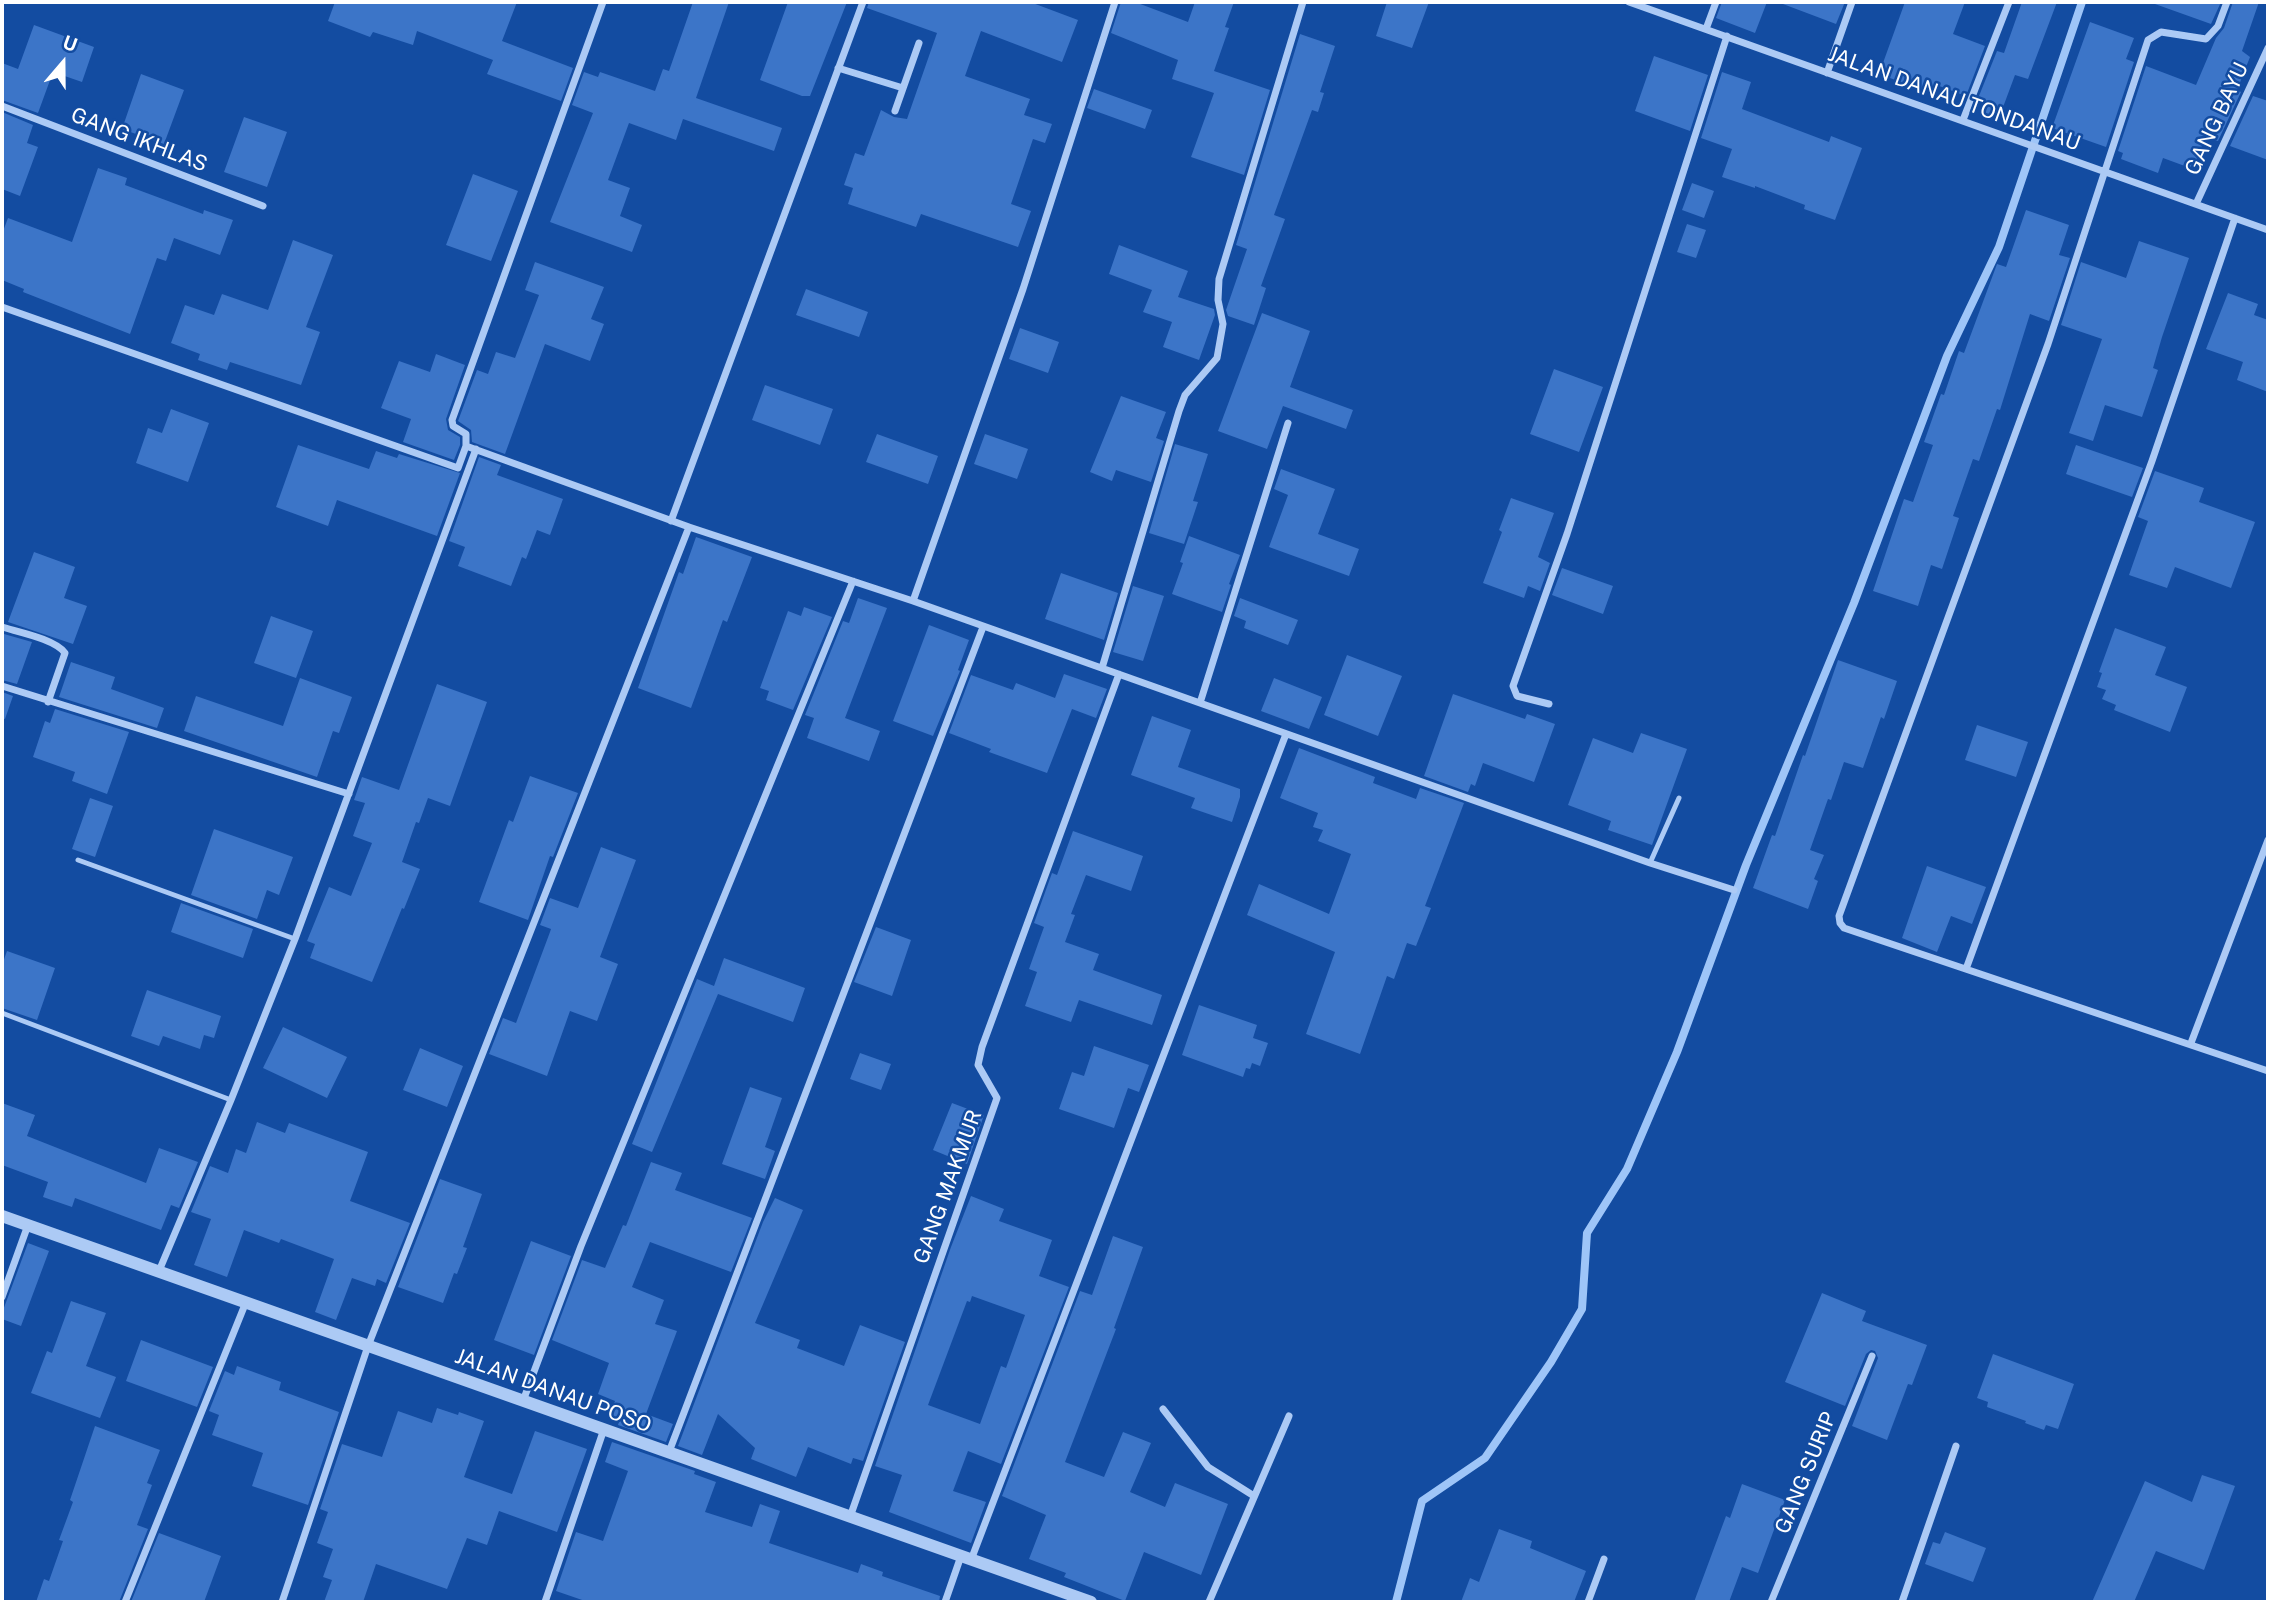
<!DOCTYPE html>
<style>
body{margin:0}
#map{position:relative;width:2270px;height:1604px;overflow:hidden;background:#134ca1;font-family:"Public Sans",sans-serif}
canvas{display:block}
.frame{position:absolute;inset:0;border:4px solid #fff;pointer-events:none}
.north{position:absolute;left:28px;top:28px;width:70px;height:70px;-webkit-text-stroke:5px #134ca1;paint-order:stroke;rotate:20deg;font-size:19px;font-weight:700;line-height:28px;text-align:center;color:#fff}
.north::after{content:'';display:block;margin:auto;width:24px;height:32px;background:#fff;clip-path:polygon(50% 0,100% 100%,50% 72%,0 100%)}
</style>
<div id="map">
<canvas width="2270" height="1604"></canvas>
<div class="frame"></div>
<div class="north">U</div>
</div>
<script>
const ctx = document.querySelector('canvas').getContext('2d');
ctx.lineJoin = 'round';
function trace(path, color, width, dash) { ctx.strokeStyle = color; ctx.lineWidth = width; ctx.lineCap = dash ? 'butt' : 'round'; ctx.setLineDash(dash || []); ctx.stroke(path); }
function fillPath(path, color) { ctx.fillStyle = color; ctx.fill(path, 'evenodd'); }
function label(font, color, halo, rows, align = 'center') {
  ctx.font = font + ' "Public Sans",sans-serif'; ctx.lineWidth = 5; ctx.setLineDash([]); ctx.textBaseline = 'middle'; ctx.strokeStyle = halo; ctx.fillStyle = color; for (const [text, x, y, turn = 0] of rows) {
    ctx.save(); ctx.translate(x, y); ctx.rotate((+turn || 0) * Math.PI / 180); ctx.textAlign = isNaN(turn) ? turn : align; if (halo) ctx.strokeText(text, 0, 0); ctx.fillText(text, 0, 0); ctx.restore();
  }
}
trace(new Path2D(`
 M1396,1602l26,-101 63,-43 66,-96 31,-53 5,-76 40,-64 50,-117 69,-187 108,-262 93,-247 52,-109 83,-245`), '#9ec5f8', 8);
fillPath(new Path2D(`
 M335,2h182l-15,39 71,27 -12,33 -74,-27 6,-14 -76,-29 -4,14 -40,-13 -3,5 -42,-16z
 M693,2h36l-33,96 86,30 -8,23 -91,-32 -7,21 -47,-17 -21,57 22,8 -10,28 22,9 -10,27 -82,-30 43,-109 -21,-8 12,-33 14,5 2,-5 55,19 8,-22 6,2z
 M788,2h59l-37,94h-8l-42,-16z
 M869,2h161l48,18 -16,42 -81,-31 -16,45 65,23 -6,16 28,9 -7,19 -12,-4 -22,65 20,7 -13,36 -97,-33 -5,13 -68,-23 5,-16 -9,-3 11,-32 9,3 17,-46 13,7 13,2 30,-86 -70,-25z
 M1121,2h14l53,20 7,-20h39l-9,25 4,1 -15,43 56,19 -26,85 -53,-18 23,-64 -42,-14 6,-19 -67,-27z
 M1387,2h42l-17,46 -36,-12z
 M1722,2h45l-12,31 -39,-15z
 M1783,2h62l-9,22 -53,-20z
 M1905,2h60l-12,32 32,12 -19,50 -32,-12 -3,9 -52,-19z
 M2022,2h35l-29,77 -13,-4 -16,43 -18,-7 3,-8 -7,-2 20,-50 7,2z
 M2156,2h65l-10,22 -56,-20z
 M2233,2h26l-17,49 8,6 -13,33 4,2 -23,49 -13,-3 -12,31 -30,-11 -5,15 -37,-14 2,-6 -5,-2 28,-85 50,19 20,-47 8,-10z
 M2090,22l44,16 -8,21 8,3 -28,85 -54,-19z
 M34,25l60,22 -12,35 -29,-10 -15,41 -36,-13v-37l16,6z
 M1300,34l35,12 -15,46 4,1 -6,19 -6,-2 -38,105 11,4 -24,67 5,2 -12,37 -26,-9 -2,-6 21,-61 -11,-4z
 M1654,56l54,19 -18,56 -55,-20z
 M1722,72l29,10 -9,27 87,33 2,-6 31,12 -27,72 -31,-11 1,-4 -50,-19v2l-33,-11 10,-28 -31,-11z
 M141,74l43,16 -20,54 -42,-15z
 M1094,89l58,21 -7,19 -58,-21z
 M2253,96l15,5v59l-38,-14z
 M2,112l31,13 -6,18 11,4 -18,49 -18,-7z
 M244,117l43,15 -20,55 -43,-15z
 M98,168l29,10 -2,7 78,29 1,-4 29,10 -13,35 -46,-17 -8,23 -9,-3 -27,76 -107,-42 1,-3 -22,-9v-46l6,-16 64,24z
 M473,174l45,17 -27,70 -45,-16z
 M1692,183l22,8 -10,27 -22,-8z
 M2026,210l43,15 -10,30 11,3 -21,63 -19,-7 -30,96 -3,-1 -18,52 -6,-2 -20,57 6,2 -17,51 -11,-4 -13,41 -45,-15 31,-92 9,3 20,-57 -9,-3 17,-48 3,1 15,-44 5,2 33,-89 9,3z
 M1687,224l19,6 -10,28 -19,-6z
 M293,240l40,15 -27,72 14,5 -19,53 -71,-23 -3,8 -29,-10 2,-6 -29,-11 14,-38 29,10 8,-21 46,16z
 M2139,241l50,17 -27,79 -9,31 5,2 -16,47 -37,-12 -12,36 -24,-8 33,-94 -41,-14 20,-63 45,16z
 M1119,245l69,26 -10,26 36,12 1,6 -16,45 -36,-13 9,-25 -29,-10 9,-22 -43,-16z
 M535,262l69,25 -13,32 13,5 -14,37 -45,-17 -40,110 -33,-12 -1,-12 -13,-9 19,-51 11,4 8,-22 19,6 24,-63 -14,-5z
 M806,289l62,23 -9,25 -63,-22z
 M2228,293l30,11 -4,11 14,5v72l-31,-12 6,-18 -37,-13z
 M1262,313l48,18 -20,56 63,23 -7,19 -63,-23 -16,43 -49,-18z
 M1020,328l39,14 -11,31 -39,-14z
 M436,354l29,11 -19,54 2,11 12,7v8l-6,15 -51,-18 8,-23 -30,-11 18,-47 31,11z
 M1554,369l49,18 -24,65 -49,-18z
 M765,385l68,24 -13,36 -68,-25z
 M1121,396l45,16 -10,26 8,3 -13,41 -35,-12 -4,11 -22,-9z
 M171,409l38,14 -21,59 -52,-19 12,-35 14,5z
 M877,434l61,22 -10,28 -62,-22z
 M985,434l43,15 -11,30 -43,-15z
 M1175,444l33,10 -15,47 5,1 -14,42 -35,-11z
 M298,445l71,24 7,-18 21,7 2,-4 61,19 -23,63 -100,-36 -9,26 -52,-19z
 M2076,445l67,23 -11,29 -66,-23z
 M479,457l22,8 -4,10 66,24 -13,36 -13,-5 -11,29 -4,-2 -11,29 -53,-20 7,-19 -16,-6z
 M1281,469l54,20 -17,45 41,15 -10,27 -80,-29 19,-52 -14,-6z
 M2155,471l49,17 -5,14 56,20 -24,66 -56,-21 -8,21 -38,-13 19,-54 -10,-4z
 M1511,498l43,15 -16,44 12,6 -10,28 -12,-5 -4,12 -41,-15 19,-51 -3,-2z
 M1189,536l51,19 -11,29 2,1 -9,27 -50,-18 11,-31 -3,-1z
 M696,537l56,20 -25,65 -4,-2 -32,88 -53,-20 41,-116 4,2z
 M34,552l41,15 -11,31 23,8 -14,38 -65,-22z
 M1562,568l51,18 -10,28 -51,-19z
 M1061,573l57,20 -14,47 -59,-21z
 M1133,586l31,10 -21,65 -30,-9z
 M858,598l29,10 -42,110 35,13 -11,30 -62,-23 7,-20 -9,-3 38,-94 6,2z
 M1240,598l58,22 -10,25 -44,-17 2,-7 -12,-5z
 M804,607l28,10 -39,93 -27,-10 3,-9 -9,-3 28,-77 13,5z
 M271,616l42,15 -17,47 -42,-15z
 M929,625l40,15 -11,30 2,1 -27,65 -40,-15z
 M2115,628l51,19 -11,28 32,12 -17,45 -56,-22 2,-5 -14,-6 4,-9 -9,-3 5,-14 -3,-1z
 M4,634l28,8 -15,42 -15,-4v-40z
 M1347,655l55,21 -24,60 -54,-21z
 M1838,660l59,21 -13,38 -3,-2 -18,51 -19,-6 -13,38 -3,-1 -18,51 14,5 -10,24 4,2 -10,28 -55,-21 19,-53 3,1 28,-81 2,1z
 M71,662l44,15 -4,12 53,19 -7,20 -98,-31z
 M1064,674l43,15 -11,29 -24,-9 -25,64 -58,-21 2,-3 -42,-16 22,-58 42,15 3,-7 39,15z
 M300,678l52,19 -13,36 -6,-2 -16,46 -133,-46 12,-35 87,30z
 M1274,678l48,19 -13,32 -48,-18z
 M437,684l50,18 -37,104 -22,-8 -9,25 -3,-1 -14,40 18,7 -16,40 -2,-1 -30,74 -62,-24 5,-14 -8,-3 22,-54 22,9 21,-53 -19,-7 12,-33 -11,-3 8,-23 37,13z
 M2,692l11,4 -8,23 -3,-1z
 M1453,694l72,25 2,-5 28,10 -21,58 -51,-19 -8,23 -4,-2 -3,8 -44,-16z
 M55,709l74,23 -22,62 -35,-13 3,-9 -42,-15 12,-36 5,2z
 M1152,716l39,14 -13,37 62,22v8l-8,25 -41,-14 4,-10 -64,-23z
 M1977,725l51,17 -12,35 -51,-17z
 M1641,733l46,16 -35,96 -44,-15 3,-9 -43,-16 25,-67 40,15z
 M1299,748l76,29 -2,6 43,16 4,-11 44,15 -39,103 6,2 -15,38 -9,-3 -13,36 -7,-3 -27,78 -54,-20 29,-82 -88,-37 12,-31 70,30 22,-60 -33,-13 5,-11 -10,-3 5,-14 -38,-15z
 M530,776l48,17 -25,64 -3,-1 -22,64 -49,-18 30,-82 4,2z
 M90,798l23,8 -18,51 -23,-8z
 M214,829l79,28 -14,38 -12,-5 -10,29 -66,-24z
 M1073,831l70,25 -12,35 -45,-16 -15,39 4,1 -10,27 34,12 -6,16 69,25 -10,30 -73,-25 -8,22 -46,-16 12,-34 -8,-3 15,-42 -10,-4 18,-50 5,2z
 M601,847l35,13 -36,97 18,7 -21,57 -27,-10 -23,65 -58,-22 14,-36 13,5 34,-91 1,-3 -11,-4 10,-27 28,10z
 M1927,866l59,21 -14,37 -21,-8 -14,36 -35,-14z
 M181,903l72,26 -10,29 -72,-26z
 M876,927l35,13 -19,56 -38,-14z
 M7,951l48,17 -18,52 -35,-12v-43z
 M724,958l81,30 -12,34 -75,-28 -66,158 -20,-8 65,-165 17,7z
 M147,990l74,26 -7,22 -10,-3 -4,14 -37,-13 -4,10 -28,-10z
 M1199,1005l58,20 -4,13 15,5 -8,23 -8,-3 -2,6 -4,-1 -3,9 -61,-22z
 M283,1027l64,30 -20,41 -64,-30z
 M1094,1046l55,19 -10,27 -11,-4 -14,40 -55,-19 13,-37 12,4z
 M420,1048l43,18 -16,41 -44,-17z
 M860,1053l31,11 -10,26 -31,-11z
 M750,1087l32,11 -17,49 10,4 -10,28 -43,-15z
 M2,1103l33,12 -8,21 119,47 13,-35 39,14 -19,46 -8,-3 -10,25 -86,-32 -3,9 -29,-10 5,-15 -46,-17z
 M952,1103l32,12 -17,49 -34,-14z
 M257,1122l28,11 4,-10 79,29 -18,49 60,22 -24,60 -9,-4 -2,7 -23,-8 -16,42 -21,-8 19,-53 -53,-20 -2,4 -35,-13 -17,47 -33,-12 17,-46 -20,-7 19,-46 18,7 8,-24 10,4z
 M651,1162l31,11 -7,17 77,28 -21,54 -81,-30 -18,45 32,13 -9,24 22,7 -31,83 27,10 -7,18 -48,-17 2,-6 -10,-4 5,-14 -17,-7 11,-31 -57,-23 30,-80 23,8 18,-43 3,1z
 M440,1179l42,15 -19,53 4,1 -10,26 -3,-1 -11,30 -45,-16z
 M971,1196l33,13 -5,12 53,19 -13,36 30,11 -68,177 -33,-13 -15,40 33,11 -15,41 -82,-31 13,-37 -27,-9 76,-219zM972,1296l53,19 -19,53 -5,-2 -21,58 -52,-19 39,-104 3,1z
 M775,1198l28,12 -48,113 45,17 -3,8 47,18 16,-41 45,17 -42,119 -10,-3 -2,6 -43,-17 -12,30 -45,-18 4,-11 -37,-34 -16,41 -24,-9 85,-224z
 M1113,1236l30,11 -29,81 2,1 -51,133 39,15 19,-45 28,11 -21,49 35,15 10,-24 53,21 -27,71 -57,-23 -19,49 -61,-24 2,-4 -37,-14 17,-44 -44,-19 78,-205 12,4z
 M531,1241l40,15 -37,99 -40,-15z
 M28,1243l21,8 -28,75 -19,-7v-6z
 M1822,1293l44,18 -4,10 65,24 -15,40 -4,-1 -21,56 -35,-14 26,-68 -3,-7 -4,-1 -5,4 -21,52 -60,-24z
 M71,1301l35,12 -20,53 30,11 -16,41 -69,-25 16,-42 5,2z
 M141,1340l72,27 -16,40 -71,-26z
 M1993,1354l81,30 -16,45 -12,-4 -2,5 -19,-7 1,-2 -39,-14 1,-5 -11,-4z
 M237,1366l44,16 -2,8 60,22 -31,93 -56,-19 11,-33 -51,-18 7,-20 -10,-4 16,-40 9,4z
 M437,1408l21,7 1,-3 25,9 -20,56 48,17 23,-63 52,18 -30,83 -58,-21 -12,34 -20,-7 -20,51 -71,-25 -13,38h-39l8,-22 -9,-3 10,-28 -16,-6 11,-31 -8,-3 22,-65 40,13 16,-46 34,12z
 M95,1426l65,24 -13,33 5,2 -15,40 11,4 -29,73h-83l8,-23 5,2 14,-40 -4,-1 14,-38 -3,-2z
 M612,1442l83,29 -1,3 22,8 -11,30 47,15 8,-23 20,7 -11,32 89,30 3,-9 22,8 -1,4 58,20 -1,6h-351l-32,-11 20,-59 27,9 25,-70 -23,-9z
 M2202,1475l33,11 -31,84 -48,-19 -22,51h-42l53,-121 47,21z
 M1742,1484l43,16 -27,73 -16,-6 -13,35h-35l32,-86 4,2z
 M1499,1529l33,12 -2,7 56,23 -12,31h-113l9,-24 9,4z
 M1945,1532l41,16 -13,34 -48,-18 8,-22 7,2z
 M159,1533l62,23 -17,46h-73z`), '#3c75c8');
trace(new Path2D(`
 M78,860l217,79
 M1650,863l29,-65
 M2,1013l229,87`), '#accaf5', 5);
trace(new Path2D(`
 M1629,2l639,228
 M2227,2l-9,24 -12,13 -45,-7 -13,8 -100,304 -209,572 1,7 4,5 424,143
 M1706,29l10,-27
 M838,68l65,20
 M1827,73l25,-71
 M2,106l261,100
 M895,111l24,-68
 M1963,120l46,-118
 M2196,204l72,-156
 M2,307l456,161 8,-22 223,81 224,74 737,262 84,27
 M466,446v-12l-13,-8 -1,-6 151,-418
 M671,521l192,-519
 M913,601l110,-312 92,-287
 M2,627c16,5 53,12 63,26l-17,49
 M1102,668l77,-257 6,-16 32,-37 6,-34 -5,-24 1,-21 84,-277
 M2,686l347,108
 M1200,703l88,-280
 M1549,704l-32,-8 -4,-10 54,-152 160,-498
 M1966,969l186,-508 83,-243
 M2191,1043l77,-203
 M159,1271l72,-171 64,-161 181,-490
 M2,1297l26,-72
 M523,1401l58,-155 272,-665
 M1163,1409l45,58 46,29
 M669,1452l314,-825
 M850,1517l147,-419 -19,-33 4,-18 137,-373
 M971,1560l315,-826
 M125,1602l121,-300
 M282,1602l86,-256 321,-819
 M545,1602l59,-173
 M945,1602l16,-46
 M1209,1602l80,-186
 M1588,1602l16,-43
 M1771,1602l101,-246
 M1902,1602l54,-156`), '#accaf5', 7);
trace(new Path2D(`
 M2,1216l1089,386`), '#accaf5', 12);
label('21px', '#fff', '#134ca1', [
 ["JALAN DANAU TONDANAU",1954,99,20],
 ["GANG BAYU",2217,119,-65],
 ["GANG IKHLAS",139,140,21],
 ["GANG MAKMUR",948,1187,-70],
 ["JALAN DANAU POSO",553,1391,20],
 ["GANG SURIP",1806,1473,-68]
]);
</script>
